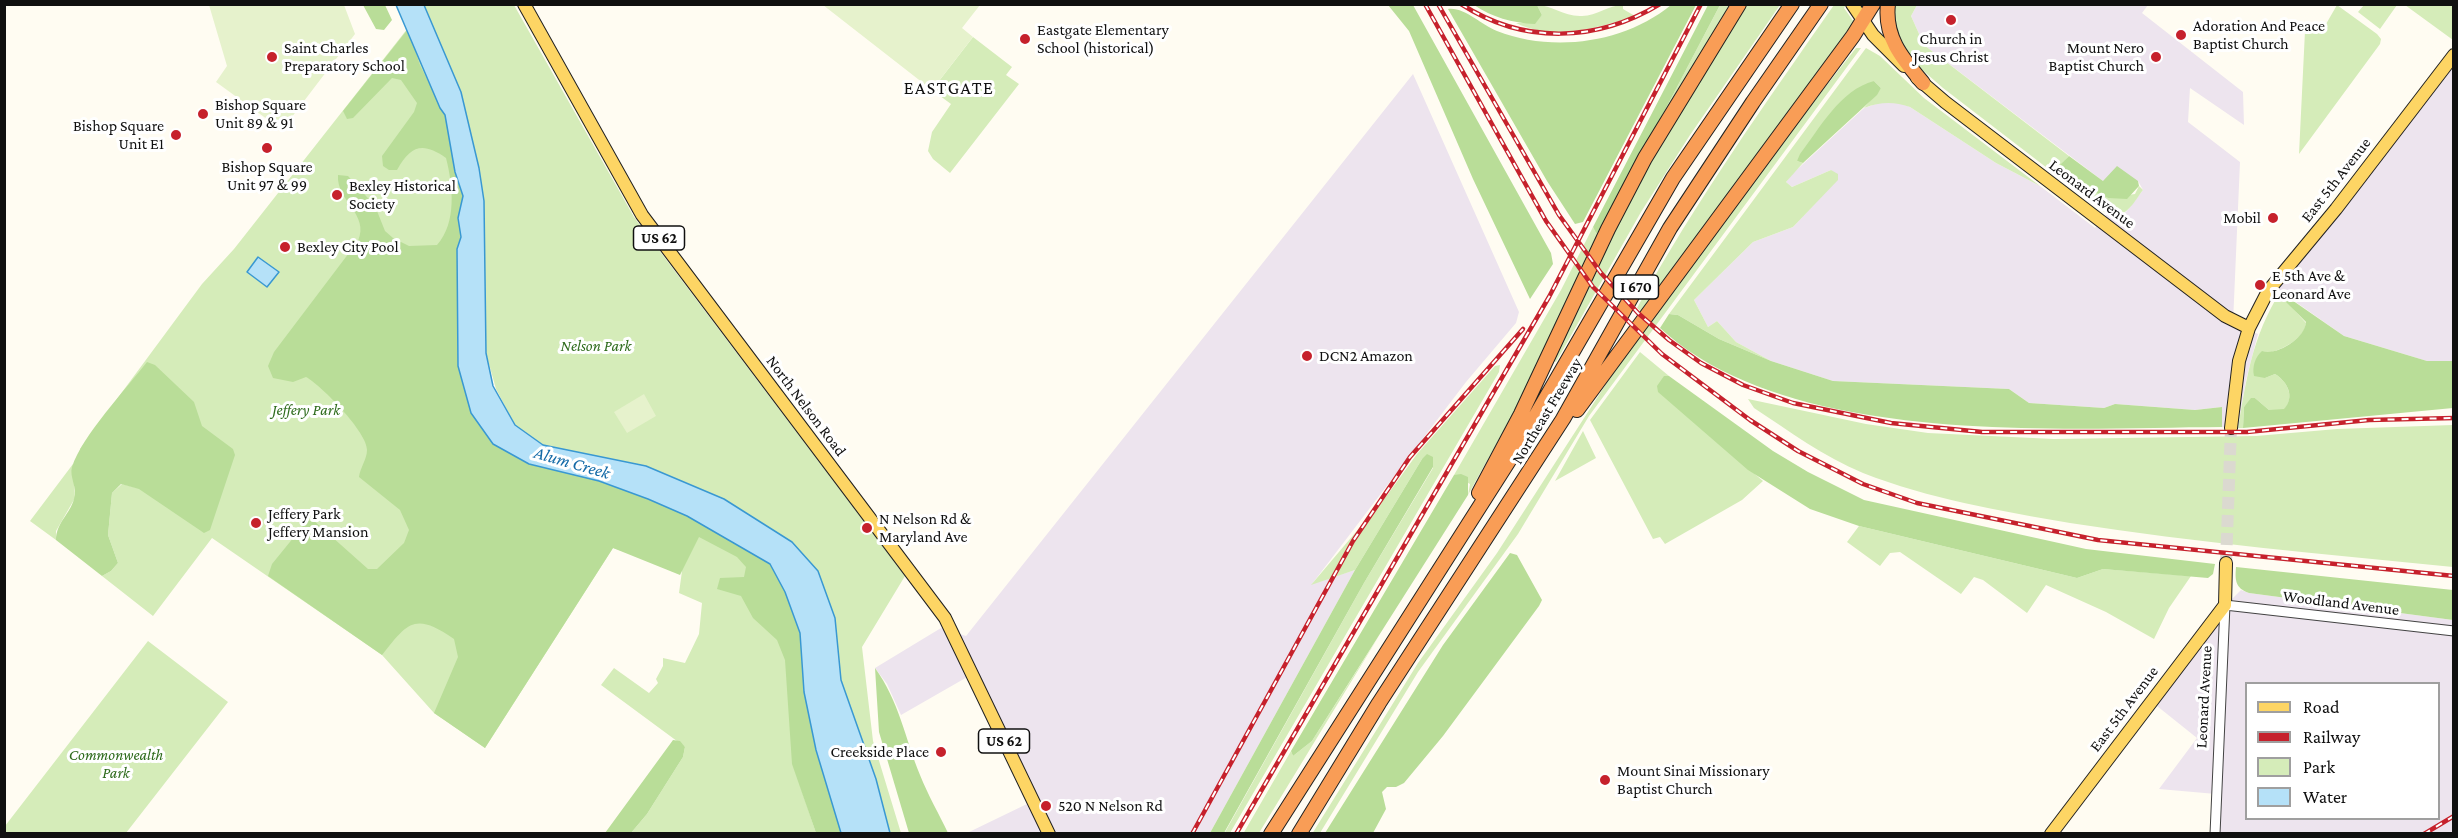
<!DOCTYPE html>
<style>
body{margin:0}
#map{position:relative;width:2458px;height:838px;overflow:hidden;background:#fffcf2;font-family:"Crimson Pro",serif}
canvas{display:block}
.frame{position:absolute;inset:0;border:6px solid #101010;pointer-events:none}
.legend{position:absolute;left:2245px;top:682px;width:195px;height:138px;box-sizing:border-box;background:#fff;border:2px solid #9f9f9f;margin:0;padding:8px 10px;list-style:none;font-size:18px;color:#101010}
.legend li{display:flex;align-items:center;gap:12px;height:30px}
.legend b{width:30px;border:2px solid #9f9f9f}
</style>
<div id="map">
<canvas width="2458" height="838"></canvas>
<div class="frame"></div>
<ul class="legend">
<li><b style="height:8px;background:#fdd564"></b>Road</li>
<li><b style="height:8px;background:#c6212c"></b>Railway</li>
<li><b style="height:16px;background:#d5ecb9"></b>Park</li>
<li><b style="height:16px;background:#b5e1f8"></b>Water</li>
</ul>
</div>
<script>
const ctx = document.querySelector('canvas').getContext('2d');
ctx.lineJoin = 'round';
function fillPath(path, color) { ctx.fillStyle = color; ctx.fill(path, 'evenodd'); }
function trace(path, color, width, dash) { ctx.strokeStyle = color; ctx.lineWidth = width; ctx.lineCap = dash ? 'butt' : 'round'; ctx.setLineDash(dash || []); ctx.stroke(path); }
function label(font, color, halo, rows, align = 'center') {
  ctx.font = font + ' "Crimson Pro",serif'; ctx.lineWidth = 6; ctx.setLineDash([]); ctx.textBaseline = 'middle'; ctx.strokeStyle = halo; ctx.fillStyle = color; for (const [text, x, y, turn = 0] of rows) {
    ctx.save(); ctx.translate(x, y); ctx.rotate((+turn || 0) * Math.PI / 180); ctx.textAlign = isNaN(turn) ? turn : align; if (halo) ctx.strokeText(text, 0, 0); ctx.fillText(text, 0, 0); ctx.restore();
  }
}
fillPath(new Path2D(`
 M1917,5h231l-6,8 101,79 1,33 -54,-37 -2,34 52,40 -7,161 25,11 -12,46 -8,48 -16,-1v-20l-27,3 -80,-6 -11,4 -75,-5 -20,-14 -176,-8 -62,-20 -35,-19 -19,-21 -9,6 -14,-27 59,-58 40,-15 44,-47 -6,-10 -39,17 -6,-5 6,-8 72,-66 15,-5 19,-1 12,5 86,56 44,23 55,42 12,-14 12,2 7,-4 17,-22 -5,-9h-35l-179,-136 -13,-29z
 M2453,56v305h-26l-83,-25 -71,-50z
 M1413,74l106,238 -3,11 -50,59 -154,202 43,-14 -145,263h-243l62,-30 -60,-127 -68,39 -14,-31 -12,-16 66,-40 25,8z
 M2241,590l8,3 204,27v213h-238l1,-39 -57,-5 38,-51 -45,-36 70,-93zM2246,684h192v134h-192z`), '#ede4ee');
fillPath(new Path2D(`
 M426,5h88l120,212 271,359 -43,71 11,94 28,92h-11l-14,-54 -35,-99 -49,-122 -146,-92 -103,-21 -28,-20 -19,-36 -10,-36 -2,-105 -39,-133 26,298 216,103 83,48 15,28 11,181 20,60h-185l16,-19 36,-57 2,-10 -84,-62 13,-17 35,25 9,-10 -2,-4 7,-13v-8l22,5 14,-29 3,-31 -23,-10 3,-22 -69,-23 -128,200 -51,-35 -52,-58 -170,-117 -59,78 -51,-40 9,-5 7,-8 -10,-28 4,-42 10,-9 15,4 -57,-39 122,-165 32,-35z
 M1537,5c15,0 27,12 45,11 15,0 26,-11 41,-11v4l12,7c-36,12 -83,25 -119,7h19l7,-8z
 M1720,5h12l-76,122z
 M1746,5h34l-90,130 -49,77 -85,150 -4,-2 75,-159 70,-123z
 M1834,5h12l-2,3 10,14v5l-210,287 -7,-6c58,-106 128,-204 197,-303z
 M1895,5h22l-6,11 13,29 145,111 -10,11 49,31 27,-4 4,-8 4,4c-10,13 -17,30 -36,24l-164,-126 -32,-28 -11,-12 -6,-23z
 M2337,5l40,29 4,5 -1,5 -81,110 6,-123h17z
 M2364,5v-1l33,1 -17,24 -22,-17z
 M2405,5h48v35z
 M973,37l39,30 -6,8 13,9 -69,89 -17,-14 -5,-8 4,-19 19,-28 -19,-14z
 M1856,48h5l-272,368 -71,118 -100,138 -98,161 -8,1 106,-171 79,-110 129,-200 175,-235z
 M1866,48l14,8 44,42 116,88 -44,-23 -86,-56c-17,-6 -30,-5 -46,1l17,-20 -7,-7 -77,80 6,2 -17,19 6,5 39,-17 7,4v6l-45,47 -40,15 -59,58 14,27 9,-6 19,21 35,19 -52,-22 -41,-24 -9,-1z
 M1593,227l3,6 5,-1 -76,160 -57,103 2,-11 -16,-9 107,-185z
 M2280,292l9,6 -2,4 19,21c-1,15 -25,28 -39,30l-2,25 10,-4c13,8 20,23 9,36h-15l-14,-12 -11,9 -1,21h-5c9,-52 14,-90 42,-136z
 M1640,352l29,24h-5l31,47 68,58 -21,19 -77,44 -5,-7 -7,2 -63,-119z
 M1500,365l-1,7 -269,461 -6,1 140,-251 69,-115v-11l-11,2 -67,111 -44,15 77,-91 29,-40 78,-88z
 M1748,399l118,25 62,9 126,6 202,-3 81,-7 116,-4v142c-128,-13 -256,-24 -383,-44 -69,-12 -141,-24 -207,-50 -39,-16 -74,-42 -109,-65z
 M1583,431l13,27 -41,23z
 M73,464l2,34 -19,33v9l-26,-19z
 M1859,526l218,52 26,-9 88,7 -22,32 -15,31 -48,-27 -60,-27 -19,28 -44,-33 -9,-3 -13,17 -61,-42 -10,1 -10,13 -33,-24z
 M1379,636l-120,197 -16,1 48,-83 2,5 19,-15z
 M148,641l80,61 -102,131h-121v-7z`), '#d5ecb9');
fillPath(new Path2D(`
 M363,5h22l7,15 -8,10 -8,-1z
 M1388,5h25l138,248 2,11 -23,35 -57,-120 -64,-148z
 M1474,5h63l5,10 -7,9c-23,-1 -43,-7 -61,-19z
 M1671,5h25l-113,217 -8,2 -28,-43 -99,-172c17,-2 33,16 49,22 56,22 128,12 174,-26z
 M1708,5h12l-119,227 -5,1 -3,-6z
 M408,29l12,36 25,50 6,27 4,30 8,24 -5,22 3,19 -4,12 1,117 71,98 70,17 49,18 39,17 83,48 15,28 15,41 4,59 12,58 25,83h-25l-24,-69 -7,-104 -8,-20 -24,-22 -12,-22 -24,-7 3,-11 24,-1 2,-10 -9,-10 -38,-20 -19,38 -67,-27 -128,200 -51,-35 24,-56 -4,-18c-39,-27 -46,-17 -72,16l-114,-79 4,-12 35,-43 6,-1 55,49h9l27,-26 5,-13 -9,-20 -41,-33c1,-9 8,-18 8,-27 1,-17 -46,-65 -61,-73l-13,5 -20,-4 -5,-12 6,-14 84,-111c12,-27 -22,-40 -20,-66l10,1 27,30 10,25 8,7 16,8 28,-1c20,-22 16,-60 9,-87 -23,-16 -35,-13 -49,12h-8l-6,-4 -1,-10 32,-44 3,-9 -16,-23 -9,-2 -39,40 -6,1 -4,-8z
 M1874,81l7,7 -4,7 -74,68 -6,-2 3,-7c20,-26 40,-64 74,-73z
 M2069,156l34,25 14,-15 21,15 1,5 -12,13 -19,-1 -11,-5 -38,-27z
 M2289,298l55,38 83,25h26v47l-210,20 1,-21 7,-9h4l14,12 15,-1c11,-12 4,-27 -9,-35l-10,4 -11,-2c-2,-9 1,-19 8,-25 14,5 43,-12 44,-29l-20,-20z
 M1669,314l9,1 41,24 52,22 62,20 176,8 20,14 75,5 11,-4 80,6 27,-3v20c-166,1 -433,20 -562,-99z
 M147,362l8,3 39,37 8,24 31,23 2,6 -25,75 -6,3 -65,-44 -18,-5 -9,9 -4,42 10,28 -7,8 -9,5 -46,-36c0,-17 14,-26 18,-41 4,-11 -5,-22 -2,-32 10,-31 54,-78 75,-105z
 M1664,376h5l104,75 35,21 56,28 222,49 129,15 -2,10 -5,4 -105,-9 -26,9 -218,-52 -49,-17 -62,-39 -90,-78 -1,-6z
 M1427,454l6,3v10l-69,116 -140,250h-14l145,-263 67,-111z
 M1461,474l7,3v18l-156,246 -19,15 -2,-5 163,-276z
 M1510,553l7,2 25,45 -3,6 -96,130 -39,47 -8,4h-9l-5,5 4,17 -13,24h-48l118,-188z
 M2236,567l217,23v30l-204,-27c-14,-5 -14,-13 -13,-26z
 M875,668c24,33 30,70 45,107 8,20 19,39 28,58h-39l-30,-101z
 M673,740l7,1 5,6 -2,10 -36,57 -16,19h-26z`), '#b9dd98');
fillPath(new Path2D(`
 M209,5h135l11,29 -73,96 -66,-48 11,-16z
 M823,5h157l-18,23 11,9 -41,53z
 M644,394l12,22 -29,17 -13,-21z`), '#e6f2cc');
const water = new Path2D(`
 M396,5h28l37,87 18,76 5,33 2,152 7,33 22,39 28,20 103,21 78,33 68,43 26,29 17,47 6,62 35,99 14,54h-49l-25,-83 -12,-58 -4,-59 -15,-41 -15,-28 -83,-48 -39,-17 -49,-18 -70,-17 -36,-20 -22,-31 -13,-47 -1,-117 4,-12 -3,-19 5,-22 -8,-24 -10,-57 -5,-7z
 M258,257l21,15 -12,15 -20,-15z`);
fillPath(water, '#b5e1f8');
trace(water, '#3998d2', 1.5);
trace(new Path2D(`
 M2226,563l5,-135`), '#dbd9d0', 12, [12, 6]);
const minor = new Path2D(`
 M2215,834l10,-229 229,26`);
const major = new Path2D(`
 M524,4l118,211 303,403 104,216
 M1852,4l21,31 31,31
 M1917,78l28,24 280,214 24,12
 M2231,428l8,-67 10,-33 19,-37 68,-82 118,-154
 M2051,834l174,-229 1,-42`);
const highway = new Path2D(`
 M1888,4c-4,34 15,55 35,79
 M1577,410l276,-374 20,-32
 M1479,493l42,-79 87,-185 37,-71 94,-154
 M1271,834l246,-386 156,-270 119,-174
 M1299,834l80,-131 184,-284 107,-191 83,-126 68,-98`);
trace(minor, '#434343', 11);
trace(major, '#212121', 14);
trace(highway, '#212121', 16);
trace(minor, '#fff', 9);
trace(major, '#fdd564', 12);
trace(highway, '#f99d56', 14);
const rail = new Path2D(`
 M1425,4l121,217 47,66 69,67 88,66 48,31 65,33 54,19 181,37 356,36
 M1438,4l121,211 42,58 37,40 31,27 32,23 42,22 50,18 98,20 91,9h265l122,-12 85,-2
 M1461,4c63,41 136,38 199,0
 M1192,834l161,-293 57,-84 113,-128
 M1236,834l313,-537 152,-293
 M2424,834l30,-18`);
trace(rail, '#c6212c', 4.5);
trace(rail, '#fff', 2, [7]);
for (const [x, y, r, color] of [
 [1951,20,6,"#c6212c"],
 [2181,35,6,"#c6212c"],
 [1025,39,6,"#c6212c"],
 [272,57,6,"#c6212c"],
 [2156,57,6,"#c6212c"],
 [203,114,6,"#c6212c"],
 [176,135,6,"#c6212c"],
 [267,148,6,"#c6212c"],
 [337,195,6,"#c6212c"],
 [2273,218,6,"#c6212c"],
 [285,247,6,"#c6212c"],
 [2260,285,6,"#c6212c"],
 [1307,356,6,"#c6212c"],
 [256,523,6,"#c6212c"],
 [867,528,6,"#c6212c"],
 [941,752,6,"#c6212c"],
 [1605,780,6,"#c6212c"],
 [1046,806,6,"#c6212c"]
]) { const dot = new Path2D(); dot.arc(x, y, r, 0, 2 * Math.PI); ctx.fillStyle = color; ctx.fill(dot); trace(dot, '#fff', 2); }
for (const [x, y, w] of [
 [659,238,51],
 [1636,287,45],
 [1004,741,51]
]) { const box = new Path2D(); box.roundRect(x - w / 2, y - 12, w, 24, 4.5); ctx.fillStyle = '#fff'; ctx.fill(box); trace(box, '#101010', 1.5); }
label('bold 15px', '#101010', null, [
 ["US 62",659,238],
 ["I 670",1636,287],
 ["US 62",1004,741]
]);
label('16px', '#101010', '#fff', [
 ["Adoration And Peace",2193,26],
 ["Baptist Church",2193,44],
 ["Eastgate Elementary",1037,30],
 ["School (historical)",1037,48],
 ["Church in",1951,39,"center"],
 ["Jesus Christ",1951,57,"center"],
 ["Saint Charles",284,48],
 ["Preparatory School",284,66],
 ["Mount Nero",2144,48,"right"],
 ["Baptist Church",2144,66,"right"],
 ["Bishop Square",215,105],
 ["Unit 89 & 91",215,123],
 ["Bishop Square",164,126,"right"],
 ["Unit E1",164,144,"right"],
 ["Bishop Square",267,167,"center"],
 ["Unit 97 & 99",267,185,"center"],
 ["Bexley Historical",349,186],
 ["Society",349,204],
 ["Mobil",2261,218,"right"],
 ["Bexley City Pool",297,247],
 ["E 5th Ave &",2272,276],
 ["Leonard Ave",2272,294],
 ["DCN2 Amazon",1319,356],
 ["Jeffery Park",268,514],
 ["Jeffery Mansion",268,532],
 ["N Nelson Rd &",879,519],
 ["Maryland Ave",879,537],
 ["Creekside Place",929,752,"right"],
 ["Mount Sinai Missionary",1617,771],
 ["Baptist Church",1617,789],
 ["520 N Nelson Rd",1058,806]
], 'left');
label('16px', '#101010', '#fff', [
 ["East 5th Avenue",2336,180,-52],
 ["Leonard Avenue",2092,194,37],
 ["North Nelson Road",806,406,53],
 ["Northeast Freeway",1547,411,-59],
 ["Woodland Avenue",2341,603,7],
 ["Leonard Avenue",2204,697,-87],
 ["East 5th Avenue",2124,709,-53]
]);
label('italic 16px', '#2e6b1c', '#fff', [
 ["Nelson Park",596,346],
 ["Jeffery Park",306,410],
 ["Commonwealth",116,755],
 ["Park",116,773]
]);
ctx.letterSpacing = '1.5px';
label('18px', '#101010', '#fff', [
 ["EASTGATE",949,88]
]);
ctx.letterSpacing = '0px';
label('italic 18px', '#136aa7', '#fff', [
 ["Alum Creek",572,463,16]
]);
</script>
